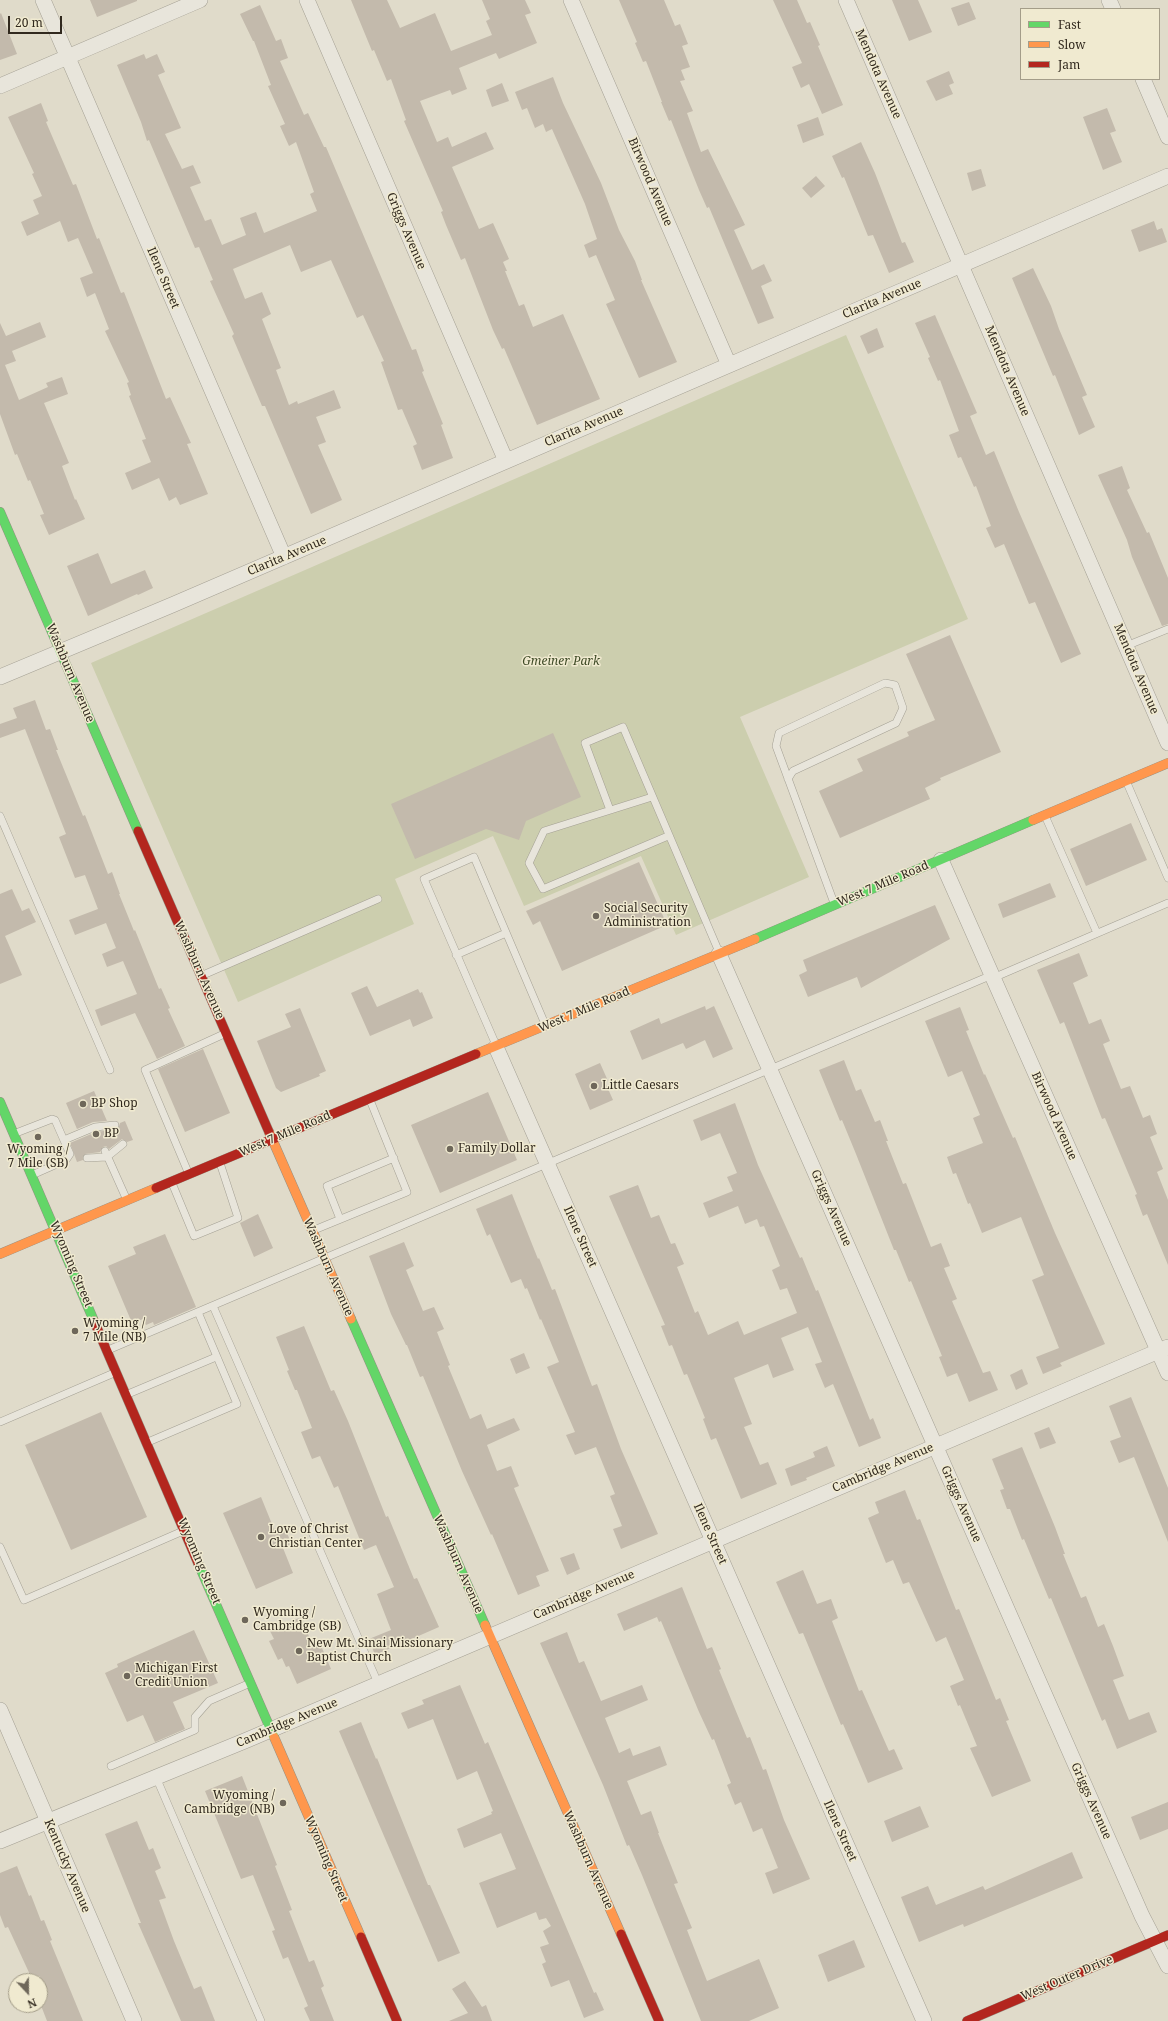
<!DOCTYPE html>
<style>
body{margin:0}
#map{position:relative;width:1168px;height:2021px;overflow:hidden;background:#e0dbca;font-family:"Noto Serif",serif}
canvas{display:block}
.legend{position:absolute;left:1020px;top:8px;width:140px;height:72px;box-sizing:border-box;background:#f0ead0;border:1px solid #a49d89;margin:0;padding:5px 7px;list-style:none;font-size:12px;color:#31291e}
.legend li{display:flex;align-items:center;gap:8px;height:20px}
.legend b{width:20px;border:1px solid #a49d89}
.north{position:absolute;left:8px;top:1973px;width:40px;height:40px;box-sizing:border-box;background:#f0ead0;border:1px solid #a49d89;border-radius:50%;rotate:158deg;font-size:11px;font-weight:700;line-height:16px;text-align:center;color:#31291e}
.north::after{content:'';display:block;margin:auto;width:14px;height:18px;background:#6e675a;clip-path:polygon(50% 0,100% 100%,50% 72%,0 100%)}
.scale{position:absolute;left:8px;top:16px;width:54px;height:18px;box-sizing:border-box;border:2px solid #31291e;border-top:0;padding-left:5px;font-size:12px;line-height:14px;white-space:nowrap;color:#31291e;-webkit-text-stroke:3px #f0ead0;paint-order:stroke}
</style>
<div id="map">
<canvas width="1168" height="2021"></canvas>
<ul class="legend">
<li><b style="height:5px;background:#63d668"></b>Fast</li>
<li><b style="height:5px;background:#ff974d"></b>Slow</li>
<li><b style="height:5px;background:#b3261e"></b>Jam</li>
</ul>
<div class="north">N</div>
<div class="scale">20 m</div>
</div>
<script>
const ctx = document.querySelector('canvas').getContext('2d');
ctx.lineJoin = 'round';
function fillPath(path, color) { ctx.fillStyle = color; ctx.fill(path, 'evenodd'); }
function trace(path, color, width, dash) { ctx.strokeStyle = color; ctx.lineWidth = width; ctx.lineCap = dash ? 'butt' : 'round'; ctx.setLineDash(dash || []); ctx.stroke(path); }
function label(font, color, halo, rows, align = 'center') {
  ctx.font = font + ' "Noto Serif",serif'; ctx.lineWidth = 3; ctx.setLineDash([]); ctx.textBaseline = 'middle'; ctx.strokeStyle = halo; ctx.fillStyle = color; for (const [text, x, y, turn = 0] of rows) {
    ctx.save(); ctx.translate(x, y); ctx.rotate((+turn || 0) * Math.PI / 180); ctx.textAlign = isNaN(turn) ? turn : align; if (halo) ctx.strokeText(text, 0, 0); ctx.fillText(text, 0, 0); ctx.restore();
  }
}
fillPath(new Path2D(`
 M846,335l122,284 -228,98 69,160 -133,58 -35,-79 -117,50 -31,-70 -98,43 19,45 -176,78 -147,-339z`), '#ccceae');
fillPath(new Path2D(`
 M90,0h47v1l-40,16z
 M351,0h36l13,28 35,-15 16,38 41,-16 -6,-14 4,-2 -8,-19h43l6,13 -6,2 12,28 -38,16 -3,-6 -37,15 8,21 -15,6 -2,-5 -30,11 17,41 11,-5 4,10 34,-15 8,17 -42,18 27,62 14,-6 16,36 -6,3 4,9h-2l14,35 5,-2 9,23 30,-13 37,85 -63,26 -33,-77 -2,1 -9,-19 -28,-72 -4,2 -15,-35 -5,-13 2,-1 -39,-90 2,-1 -15,-41 -4,2 -13,-31 -2,1z
 M619,0h45l11,26 5,-2 8,20 -6,2 8,21 -9,3 4,10 -5,1 13,30 -6,2 14,39 7,-3 37,76 -11,5 18,40 12,-6 8,17 -11,5 13,32 -16,6 -49,-117 -2,1 -8,-18 -28,-70 -2,1 -8,-19h1l-16,-41 -3,1 -8,-19 2,-1z
 M773,0h24l10,23 3,-1 10,23 -2,1 25,59 -21,9 -13,-30 -8,4 -9,-21 10,-4z
 M892,0h26l14,32 -23,9z
 M969,2l7,17 -18,7 -7,-18z
 M260,5l16,36 5,-2 7,19 -8,3 24,54 4,-2 16,34h2l86,203 4,-1 8,22 -2,1 21,52 -2,1 12,33 -31,12 -9,-24 4,-2 -15,-35 -4,1 -17,-48 3,-1 -21,-46 -6,3 -26,-58 -30,12 -11,-27 -57,24 12,30 17,-7 9,22 -9,5 19,49 -5,2 13,35 8,-4 1,3 36,-14 7,18 -25,9 10,25 -8,3 24,55 -31,14 -46,-108h-3l-30,-70 2,-2 -24,-53 3,-1 -14,-33 -4,1 -46,-108 -2,1 -6,-19 -24,-57 27,-11 2,5 11,-5 8,18 -7,3 23,53 -16,6 17,35 11,-4 8,18 -11,4 15,34 6,-2 11,26 24,-10 -6,-17 16,-6 8,21 53,-22 -7,-17 4,-2 -18,-50 -7,4 -9,-20 5,-2 -17,-38 3,-1 -17,-44h-1l-13,-27z
 M1,13l16,41 -17,6v-46z
 M949,71l5,12 -5,2 4,9 -17,7 -10,-20z
 M553,77l10,26 38,80 18,47 16,31 7,19h-1l36,82 -38,16 -33,-74 9,-4 -19,-45 -7,3 -5,-13 13,-6 -12,-35 -33,-75 -6,3 -3,-8 -8,4 -8,-20 -5,2 -7,-18z
 M502,83l7,18 -17,6 -6,-17z
 M41,103l7,18 -2,1 27,63 3,-1 21,55 2,-1 22,55 3,-1 42,107 4,-2 21,46 -4,1 21,50 -28,11 -4,-8 -7,4 -10,-23 -27,12 -7,-17 26,-11 -9,-22 4,-1 -17,-43 2,-1 -4,-12 2,-1 -24,-51 4,-2 -14,-36 -8,4 -7,-19 13,-5 -15,-35 -10,4 -8,-21 -33,15 -6,-14 18,-8 -6,-14 9,-4 -10,-22 2,-1 -26,-56z
 M1107,108l9,23 -6,2 12,29 -19,8 -20,-53z
 M818,117l6,18 -21,8 -6,-18z
 M861,142l14,31 27,70 3,-1 9,20 -25,11 -16,-38 -5,1 -24,-59 -2,1 -10,-22z
 M981,169l5,17 -14,5 -5,-18z
 M816,176l9,10 -14,12 -9,-10z
 M1154,221l3,9 5,-2 5,14 -28,10 -8,-22z
 M1033,268l18,38 8,23 28,66 -5,2 13,30 -16,8 -24,-60 -2,1 -41,-98z
 M935,315l42,98 -7,3 16,39 8,-4 25,61 62,142 -20,9 -26,-61 -6,2 -25,-60 -9,4 -9,-20 5,-2 -15,-40 -2,1 -13,-30 -3,1 -9,-23 10,-4 -19,-51 -2,1 -10,-23 2,-1 -15,-34z
 M40,322l6,15 -34,14 4,10 -11,4 14,35 29,-13 -2,-4 16,-6 6,17 -24,9 25,60 -7,3 13,34 1,-1 9,20 -36,16 -9,-20 4,-1 -14,-34 -2,1 -11,-27 -2,1 -15,-41v-91l6,13z
 M877,328l7,19 -16,7 -8,-18z
 M1122,466l8,22 -3,2 20,43 2,-1 19,46v46l-6,2 -30,-69 -5,-17 -29,-65z
 M98,553l13,31 34,-14 8,18 -15,7 -1,-1 -49,22 -21,-50z
 M950,635l51,117 -61,26 1,2 -16,8 5,11 -90,39 -21,-47 44,-20 -6,-12 52,-23 -2,-4 28,-12 -29,-66z
 M35,700l11,30 4,-1 8,21h-2l27,66 2,-1 23,59 4,-2 8,22h-1l15,37 1,-1 24,59 2,-1 9,20 -2,1 17,37 -28,13 -22,-46 -34,13 -6,-16 42,-16 -14,-33 -16,6 -5,-13 14,-6 -10,-25 -31,12 -6,-15 29,-11 -13,-34 -10,3 -16,-41 7,-3 -41,-105 -25,9v-14l17,-6 -4,-10z
 M553,733l28,64 -55,24 -7,19 -33,-11 -71,30 -24,-55z
 M1131,823l16,37 -61,26 -16,-37z
 M639,862l28,63 -105,46 -22,-50 -7,4 -7,-14z
 M1050,883l6,14 -53,21 -5,-14z
 M12,889l10,22 7,-3 7,14 -31,14 17,39 -22,9v-90z
 M935,905l15,34 -89,49 -4,-11 -49,20 -9,-22 8,-4 -4,-11z
 M1079,953l9,23 -15,7 16,41 12,-5 9,22 -7,3 18,45 9,-3 13,32 7,-3 7,19 -7,3 13,32 -6,3 11,28v65l-21,-51 -4,2 -8,-21 2,-1 -32,-76 -3,1 -38,-97 -4,2 -23,-54z
 M367,986l10,21 41,-18 2,4 2,-1 11,26 -20,9 -3,-8 -40,17 -19,-43z
 M705,1006l1,4 8,-4 19,43 -20,9 -8,-18 -19,9 -3,-6 -41,17 -12,-29 29,-13 2,6z
 M960,1007l9,23 -3,1 18,44 1,-1 28,64 2,-1 40,96 50,111 -45,19 2,3 -19,8 -7,-17 23,-9 -27,-68 12,-5 -23,-58 -39,16 -12,-30 -2,1 -12,-31 -3,1 -6,-17 36,-14 -10,-25 7,-3 -18,-44 -14,6 -23,-56z
 M300,1008l26,63 -7,3 1,2 -39,16 -5,-4 -19,-47 34,-14 -6,-13z
 M203,1049l27,64 -45,19 -27,-63z
 M844,1060l12,31 5,-2 14,33 5,-2 8,21h-2l17,43 3,-1 25,64 10,-4 9,23 -6,2 13,31 -5,2 31,72 7,-2 8,19 -29,12 -12,-29 -10,4 -8,-20 3,-1 -31,-75 -2,1 -13,-32h-2l-38,-96 -14,-34 -2,1 -21,-51z
 M600,1063l8,18 -3,1 8,18 -23,10 -15,-36z
 M94,1091l13,30 -14,1 -16,7 -11,-26z
 M488,1092l29,68 -77,33 -29,-68z
 M735,1103l23,62 42,93 2,-1 14,34 2,-1 52,130 3,-2 8,20 -22,9 -26,-63 -8,4 -10,-24 7,-2 -14,-35 -27,11 13,32 -21,8 -5,-14 -34,14 18,46 -8,3 16,38 8,-3 9,22 -36,15 -25,-61 -5,2 -8,-21 2,-1 -18,-44 -3,1 -12,-30 -3,1 -8,-20 4,-1 -56,-129 29,-11 13,33 8,-3 12,29 4,-1 9,21 -7,3 18,46 3,-2 10,24 30,-14 6,14 53,-22 -10,-25 -7,2 -8,-20 8,-4 -16,-40 -4,1 -3,-8 -12,5 -7,-18 -29,12 -6,-15 30,-12 -6,-14 10,-4 -17,-40 -19,8 -8,-21z
 M125,1121l8,19 -6,2 -5,-3 -13,10 -3,-3 -3,1 -3,5 -15,2 -2,6 -6,2 -7,-19 26,-11 22,-3 2,-6z
 M512,1194l26,65 1,-1 13,32 3,-1 37,97 5,-2 24,65 37,85 -37,15 -8,-20 9,-3 -12,-30 5,-2 -19,-47 -21,8 -9,-20 9,-3 -28,-65 12,-5 -18,-43 -1,1 -13,-32 -2,1 -4,-10 -10,4 -21,-49 -3,2 -11,-27z
 M258,1214l15,34 -19,9 -14,-34z
 M165,1234l31,73 -42,18 -1,-3 -7,3 -3,-6 -11,4 -24,-57 28,-12 -3,-7z
 M404,1242l10,24 -8,4 17,41 11,-4 10,22 -7,3 13,33 -2,1 22,53 11,-5 6,15 27,-11 6,12 -33,15 10,26 14,-5 8,20 -5,2 35,83 -13,5 4,10 -22,9 -26,-61 -1,1 -29,-64 -39,-95 -3,1 -13,-32h-1l-15,-31 -22,-58z
 M304,1326l27,65 3,-1 14,31 38,96 2,-1 26,63 3,-1 22,49 -64,28 -6,-16 22,-9 -14,-36 17,-7 -18,-42 -12,5 -26,-64 -4,2 -14,-32 -8,3 -11,-27 11,-4 -15,-38h-2l-8,-19 2,-1 -13,-33z
 M524,1353l6,15 -14,6 -6,-15z
 M1022,1369l6,15 -12,6 -6,-15z
 M1131,1397l37,91v54l-34,-85 -15,6 -9,-22 11,-4 -12,-31z
 M101,1412l46,105 -76,33 -46,-105z
 M1049,1427l7,16 -16,6 -6,-16z
 M827,1446l8,20 -29,12 1,2 -16,6 -6,-17 30,-12 -2,-5z
 M1022,1447l33,80 10,27h-2l18,44 5,-2 12,31 6,-3 9,22 11,30 -11,4 16,40 20,-8 8,20 -40,17 -12,-30 -3,2 -51,-123 -2,1 -25,-60 -2,1 -12,-31h-3l-7,-19 4,-1 -12,-30z
 M905,1490l12,30 3,-1 36,91 3,-1 37,91 4,-2 9,22 -3,1 25,60 -39,16 -22,-49 7,-2 -17,-41 -2,1 -8,-20 14,-6 -18,-43 -10,5 -27,-60 -6,2 -10,-24 -7,3 -18,-45 11,-5 -4,-11z
 M261,1497l13,32 10,-3 8,19 -9,3 10,25 -37,16 -33,-76z
 M574,1553l6,16 -13,6 -7,-17z
 M803,1570l14,34 14,-5 7,19 -6,3 27,70 3,-1 27,61 5,-2 9,20 -35,14 -25,-59 -2,1 -38,-92 -4,1 -23,-52z
 M682,1587l25,62 5,-2 9,22 -2,1 28,68 3,-1 13,33 3,-1 18,51 26,59 -37,15 -8,-21 13,-5 -16,-40 -9,4 -12,-30 -6,3 -8,-20 4,-2 -17,-44 -2,1 -13,-28 -38,-91 -2,1 -2,-5 -33,14 -7,-17z
 M301,1617l11,27 7,-3 12,28 -34,15 -8,-18 -3,1 -4,-9 -4,2 -9,-19 5,-2 -4,-8z
 M194,1630l24,53 -45,19 12,27 -30,13 -12,-27 -16,7 -22,-49 13,-6 -1,-3z
 M567,1632l12,31 5,-2 17,40 41,-16 6,15 -43,18 14,35 11,-5 3,8 27,-10 7,19 -40,16 14,34 10,-4 8,22h-1l20,50 -4,1 18,44 -5,2 20,51 52,-22 20,49 -30,13h-48l-59,-146 -13,-30 -2,1 -24,-61 -63,-142z
 M460,1685l25,59 3,-2 106,251 2,-1 8,18 -20,8 -15,-38 -18,7 -9,-23 4,-2 -6,-15 9,-3 -6,-13 8,-5 -5,-8 -7,2 -3,-8 -39,16 -18,-45 37,-14 -15,-36 -37,15 -7,-19 35,-15 -1,-2 2,-1 -16,-40 -20,9 -24,-61 -25,10 -7,-16 23,-9 -2,-4z
 M361,1722l15,37 1,-1 51,127h2l30,68 -22,9 -99,-231z
 M242,1776l35,89 -2,1 17,44 -3,1 20,51 5,-2 10,26 -3,2 13,33h-24l-6,-13 4,-2 -20,-49 -5,2 -11,-28 3,-1 -22,-55 -12,4 -36,-88z
 M1168,1802v27l-28,11 -9,-23z
 M920,1806l9,21 -37,15 -8,-21z
 M137,1821l12,29 4,-2 8,20 -6,3 11,27 -7,2 15,41 20,48 7,-3 14,35h-34l-43,-98h3l-36,-89z
 M1072,1852l11,26 -119,49 -1,-3 -44,18 -18,-45 27,-11 8,19 47,-19 2,4z
 M17,1866l12,30 2,-1 10,26 3,-1 8,20 -2,1 33,80h-36l-7,-18v-27l-8,3 -24,-52 -3,1 -5,-13v-42z
 M854,1940l11,27 -37,15 -10,-27z
 M465,1981l17,26 4,-2 6,16h-43l19,-8 -16,-24z`), '#c3baac');
const lane = new Path2D(`
 M1126,646l42,-17
 M788,779l5,-8 103,-48 7,-15 -8,-23 -10,-2 -106,50 -3,13 58,157
 M1127,783l41,95
 M652,797l-108,34 -15,32 14,26 125,-53
 M610,810l-25,-67 38,-16 96,225
 M0,816l110,254
 M1046,818l51,115
 M456,955l50,-22
 M203,975l175,-76
 M993,978l175,-75
 M496,1045l-72,-166 50,-22 71,167
 M16,1133l36,-14 3,1 15,34 -4,6 -34,15
 M64,1140l31,-13 20,-2
 M105,1151l21,47
 M87,1158l20,-1 16,-13
 M188,1172l-43,-102 79,-36
 M172,1183l22,53 44,-18 -18,-55
 M340,1219l-13,-33 67,-28
 M314,1230l93,-38 -37,-92
 M213,1306l165,377
 M108,1350l884,-375
 M128,1394l88,-37
 M0,1422l114,-49
 M148,1442l89,-38 -39,-92
 M0,1547l24,53 159,-69
 M111,1766l84,-36v-13l14,-16 39,-17
 M156,1777l105,244`);
const street = new Path2D(`
 M43,0l241,557
 M307,0l199,461
 M571,0l158,365
 M846,0l322,743
 M1109,0l4,9
 M1143,79l25,58
 M0,86l200,-86
 M0,677l172,-72 996,-429
 M941,860l227,513
 M719,954l423,962 26,50
 M496,1047l428,974
 M0,1710l134,311
 M0,1841l247,-101 921,-393`);
const fast = new Path2D(`
 M0,512l138,319
 M755,939l278,-119
 M0,1102l94,219
 M351,1319l134,306
 M198,1563l76,174`);
const slow = new Path2D(`
 M1033,820l135,-57
 M476,1054l279,-115
 M269,1132l82,187
 M0,1254l156,-66
 M485,1625l136,309
 M274,1737l87,200`);
const jam = new Path2D(`
 M138,831l131,301
 M156,1188l320,-134
 M94,1321l104,242
 M621,1934l38,87
 M361,1937l36,84
 M967,2021l201,-86`);
trace(lane, '#a4a094', 8);
trace(street, '#a4a094', 16);
trace(fast, '#948f83', 10);
trace(slow, '#948f83', 10);
trace(jam, '#948f83', 10);
trace(lane, '#e8e5db', 7);
trace(street, '#e8e5db', 15);
trace(fast, '#63d668', 9);
trace(slow, '#ff974d', 9);
trace(jam, '#b3261e', 9);
for (const [x, y, r, color] of [
 [596,916,4,"#6e675a"],
 [594,1086,4,"#6e675a"],
 [83,1104,4,"#6e675a"],
 [96,1134,4,"#6e675a"],
 [38,1137,4,"#6e675a"],
 [450,1149,4,"#6e675a"],
 [75,1331,4,"#6e675a"],
 [261,1537,4,"#6e675a"],
 [245,1620,4,"#6e675a"],
 [299,1651,4,"#6e675a"],
 [127,1676,4,"#6e675a"],
 [283,1803,4,"#6e675a"]
]) { const dot = new Path2D(); dot.arc(x, y, r, 0, 2 * Math.PI); ctx.fillStyle = color; ctx.fill(dot); trace(dot, '#f0ead0', 1.5); }
label('12px', '#31291e', '#f0ead0', [
 ["Mendota Avenue",878,74,66],
 ["Birwood Avenue",650,182,67],
 ["Griggs Avenue",406,231,67],
 ["Ilene Street",163,278,67],
 ["Clarita Avenue",882,299,-23],
 ["Mendota Avenue",1007,371,67],
 ["Clarita Avenue",584,427,-23],
 ["Clarita Avenue",287,556,-23],
 ["Mendota Avenue",1136,669,67],
 ["Washburn Avenue",70,673,67],
 ["West 7 Mile Road",883,884,-23],
 ["Washburn Avenue",199,970,66],
 ["West 7 Mile Road",584,1010,-23],
 ["Birwood Avenue",1054,1116,66],
 ["West 7 Mile Road",285,1134,-23],
 ["Griggs Avenue",831,1208,66],
 ["Ilene Street",580,1237,66],
 ["Wyoming Street",71,1264,67],
 ["Washburn Avenue",328,1267,66],
 ["Cambridge Avenue",883,1468,-23],
 ["Griggs Avenue",961,1504,66],
 ["Ilene Street",710,1534,66],
 ["Wyoming Street",199,1561,67],
 ["Washburn Avenue",458,1564,66],
 ["Cambridge Avenue",584,1595,-23],
 ["Cambridge Avenue",287,1723,-23],
 ["Griggs Avenue",1091,1801,66],
 ["Ilene Street",840,1831,66],
 ["Wyoming Street",326,1859,67],
 ["Washburn Avenue",588,1860,66],
 ["Kentucky Avenue",67,1866,67],
 ["West Outer Drive",1067,1978,-23]
]);
label('italic 12px', '#3f4b27', '#f0ead0', [
 ["Gmeiner Park",561,662]
]);
label('12px', '#31291e', '#f0ead0', [
 ["Social Security",604,909],
 ["Administration",604,923],
 ["Little Caesars",602,1086],
 ["BP Shop",91,1104],
 ["BP",104,1134],
 ["Family Dollar",458,1149],
 ["Wyoming /",38,1150,"center"],
 ["7 Mile (SB)",38,1164,"center"],
 ["Wyoming /",83,1324],
 ["7 Mile (NB)",83,1338],
 ["Love of Christ",269,1530],
 ["Christian Center",269,1544],
 ["Wyoming /",253,1613],
 ["Cambridge (SB)",253,1627],
 ["New Mt. Sinai Missionary",307,1644],
 ["Baptist Church",307,1658],
 ["Michigan First",135,1669],
 ["Credit Union",135,1683],
 ["Wyoming /",275,1796,"right"],
 ["Cambridge (NB)",275,1810,"right"]
], 'left');
</script>
